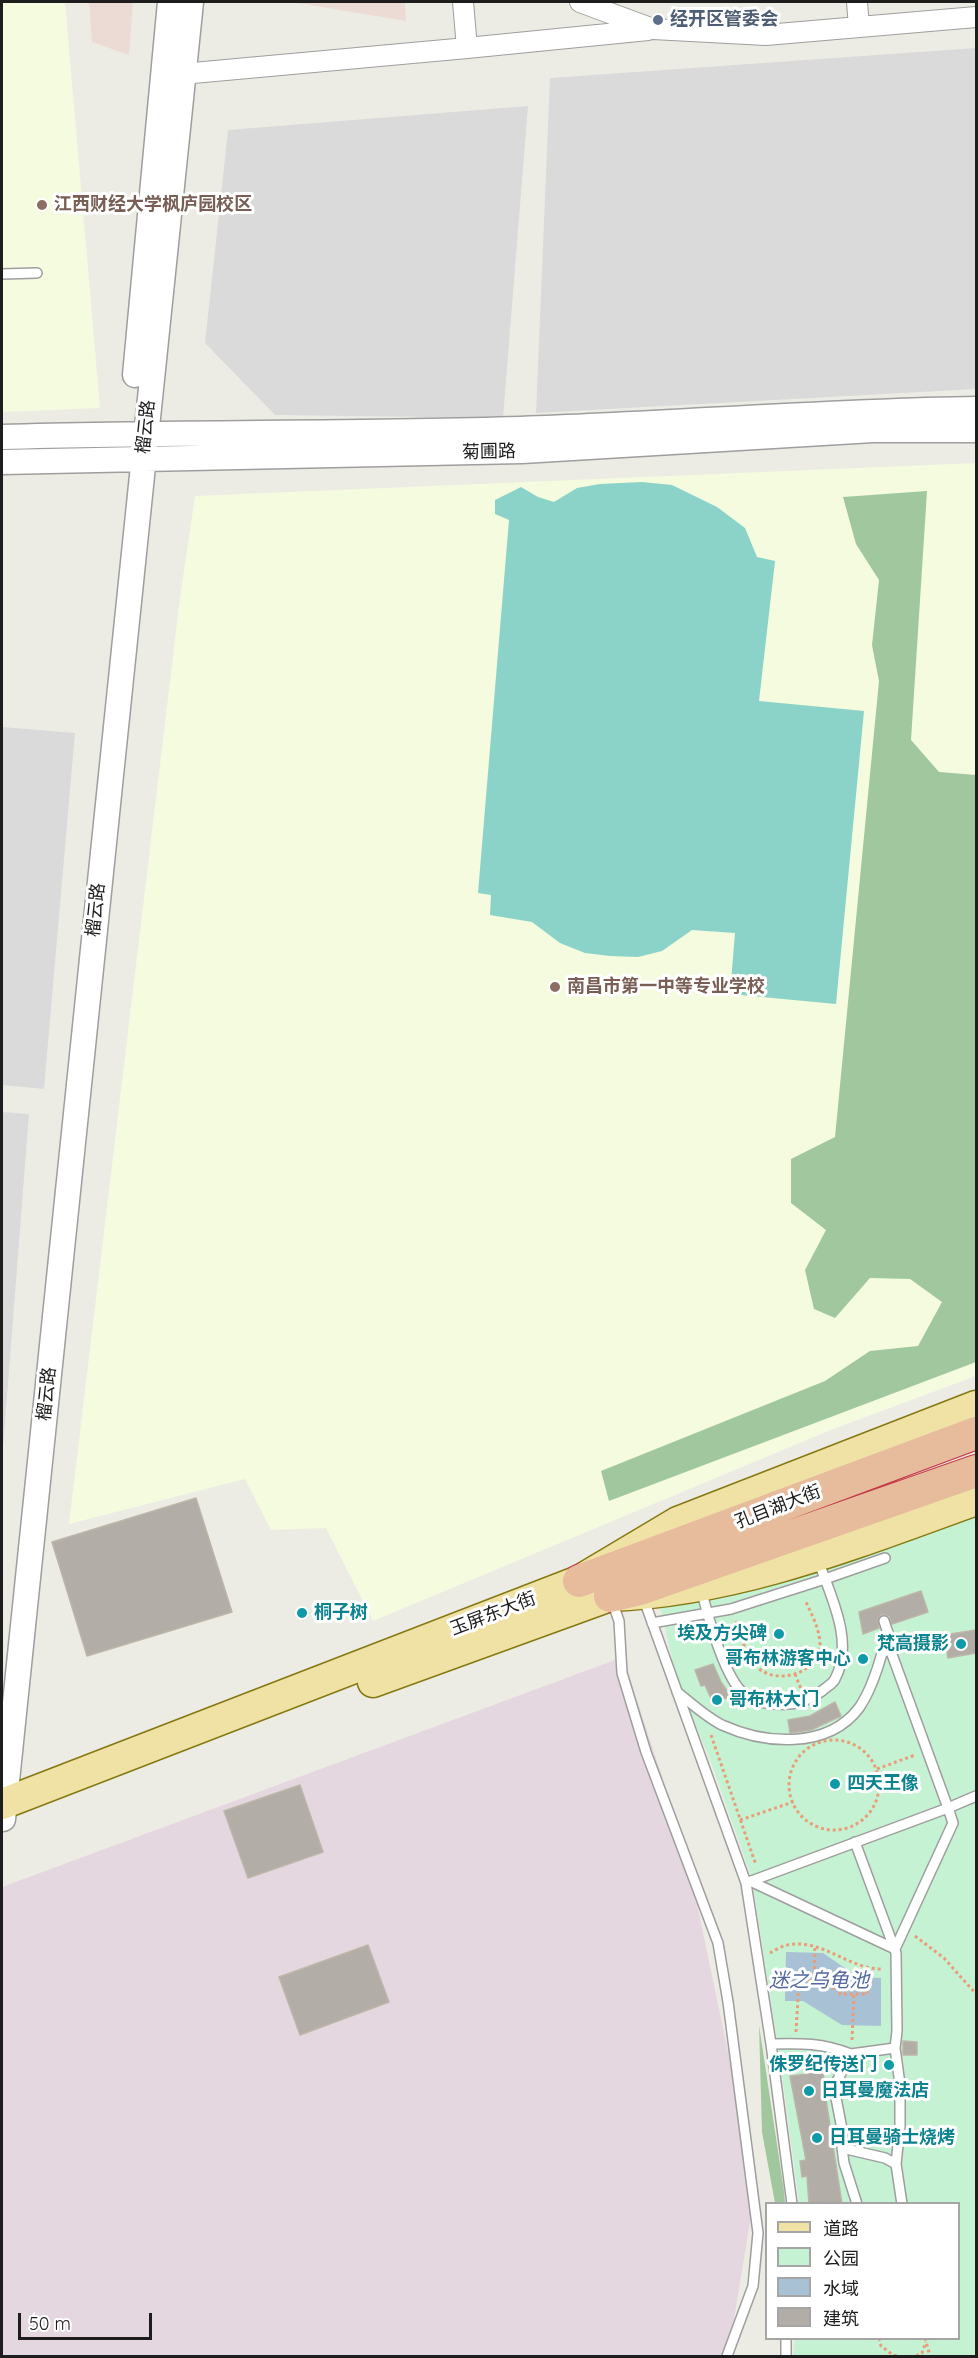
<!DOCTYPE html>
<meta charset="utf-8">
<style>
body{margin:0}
#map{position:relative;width:978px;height:2358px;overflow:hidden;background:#edece4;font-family:Quicksand,"Noto Sans SC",sans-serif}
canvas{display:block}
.frame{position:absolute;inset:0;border:3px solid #1d1d1d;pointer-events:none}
.legend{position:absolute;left:765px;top:2202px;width:195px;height:138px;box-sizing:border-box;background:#fff;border:2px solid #a5a5a5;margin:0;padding:8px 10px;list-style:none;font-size:18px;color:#1d1d1d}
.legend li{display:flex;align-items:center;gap:12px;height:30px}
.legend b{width:30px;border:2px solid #a5a5a5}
.scale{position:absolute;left:18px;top:2313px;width:134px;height:27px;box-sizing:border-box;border:3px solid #1d1d1d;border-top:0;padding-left:8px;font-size:18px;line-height:21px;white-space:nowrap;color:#1d1d1d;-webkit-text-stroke:4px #fff;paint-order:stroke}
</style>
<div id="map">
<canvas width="978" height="2358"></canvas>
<div class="frame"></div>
<ul class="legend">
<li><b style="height:8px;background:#f0e1a5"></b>道路</li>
<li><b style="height:16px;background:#c5f2d3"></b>公园</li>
<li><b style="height:16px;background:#a9c1d5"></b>水域</li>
<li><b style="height:16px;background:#b2aea7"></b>建筑</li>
</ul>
<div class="scale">50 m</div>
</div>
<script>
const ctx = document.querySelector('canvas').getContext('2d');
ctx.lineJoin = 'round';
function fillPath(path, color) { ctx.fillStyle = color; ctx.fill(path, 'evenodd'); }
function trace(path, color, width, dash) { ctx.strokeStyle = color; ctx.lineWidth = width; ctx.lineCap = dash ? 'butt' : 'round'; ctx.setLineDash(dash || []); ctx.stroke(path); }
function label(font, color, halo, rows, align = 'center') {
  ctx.font = font + ' Quicksand,"Noto Sans SC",sans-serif'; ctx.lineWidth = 6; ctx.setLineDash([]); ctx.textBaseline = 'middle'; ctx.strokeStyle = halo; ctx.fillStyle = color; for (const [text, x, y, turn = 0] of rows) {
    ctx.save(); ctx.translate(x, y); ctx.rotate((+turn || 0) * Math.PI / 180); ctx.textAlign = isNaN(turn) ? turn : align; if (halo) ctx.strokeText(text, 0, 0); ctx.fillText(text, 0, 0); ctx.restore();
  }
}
fillPath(new Path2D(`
 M976,48v341l-440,24 14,-335z
 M528,106l-25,312 -228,-3 -70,-72 23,-213z
 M2,727l73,6 -31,356 -42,-4z
 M2,1112l27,2 -26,334h-1z`), '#dbdada');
fillPath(new Path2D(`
 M89,2h44l-4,53 -37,-13z
 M291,2h114l1,19z`), '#ecdbd5');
fillPath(new Path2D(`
 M623,1657l62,190 71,338 -28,171h-726v-469z`), '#e5d7df');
fillPath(new Path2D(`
 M2,2h63l35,406 -98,4z
 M976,463v913l-148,55 -455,190 -47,-93 -55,2 -26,-51 -176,45 111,-926 15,-102z`), '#f4fbdf');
fillPath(new Path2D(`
 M927,491l-16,249 28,32 37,3v587l-367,139 -8,-30 224,-90 45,-30 48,-5 24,-44 -32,-23 -40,-1 -35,40 -21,-9 -9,-39 21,-40 -35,-27v-44l44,-22 44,-456 -7,-36 7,-65 -23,-36 -13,-47z
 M759,2025l25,166 1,12h-10l-13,-71z`), '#a0c79d');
fillPath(new Path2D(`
 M976,1515v841h-183l2,-17 163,-1v-134l-159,-1 -17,-129 -30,-195 -40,-114 -36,-88 -16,-71z`), '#c5f2d3');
fillPath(new Path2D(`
 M642,482l30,3 45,22 28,21 12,29 18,4 -16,140 105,10 -28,293 -106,-10 5,-61 -43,-3 -30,21 -24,6 -28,-1 -25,-3 -25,-10 -28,-21 -42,-7 1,-20 -13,-2 31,-373 -14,-6v-14l26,-13 17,10 16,5 23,-14 23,-4z`), '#8bd3c8');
fillPath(new Path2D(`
 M786,1952l37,1 35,24 23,1v48l-39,-1 -39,-24h-18z`), '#a9c1d5');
const building = new Path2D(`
 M196,1498l36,114 -145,44 -35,-114z
 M921,1591l7,21 -36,12 -3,-8 -7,-2 -4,5 1,9 -16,6 -4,-22z
 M976,1630v23l-28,5 -4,-23z
 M713,1664l8,18 10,14 -18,7 -8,-18 -4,1 -6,-16z
 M835,1702l6,14 -30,14 -21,3 -2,-13 22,-4z
 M300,1785l23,67 -75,26 -24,-67z
 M368,1945l21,57 -89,33 -21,-58z
 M903,2041l14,1v13h-14z
 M823,2072l4,34 15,98h-33l-2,-28 -5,1 -2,-16 6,-1 -16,-84z`);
fillPath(building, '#b2aea7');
trace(building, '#bdb6a8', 1.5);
const service = new Path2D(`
 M2,274l35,-1
 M701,1588c6,26 22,84 40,103 12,12 31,14 47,13 11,0 25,-6 34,-13 4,-4 11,-7 13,-12 20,-37 -5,-84 -17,-119
 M643,1597l103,286 25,161 21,160
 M612,1601l7,20 3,52 24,79 72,191 10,59 30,231 -5,53 -26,70
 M652,1623l79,-14 94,-30 60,-21
 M677,1692c14,11 29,25 45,33 42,19 105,25 137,-17 11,-16 18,-37 23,-55l8,-4
 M855,1842l41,111 1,78 -2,17 -44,6 -14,27 -1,17 6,31v19l2,15 13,41
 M750,1881l145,68 58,-126 -5,-15 28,-12
 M746,1883l202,-75 -58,-159v-10l-6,-18
 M771,2044c31,-1 51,-1 80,10
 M895,2048l5,36v42l-4,38 6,40
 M842,2148l43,10 11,6
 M786,2356v-18`);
const minor = new Path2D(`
 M463,2l4,46 181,-18
 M580,2l73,27 113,6 210,-18
 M857,2l2,25
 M171,75l296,-27`);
const tertiary = new Path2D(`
 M135,375l35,-373
 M2,437c173,-5 346,-3 519,-8 152,-5 303,-18 455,-20
 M2,462l520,-11 351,-21h103
 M3,1819l188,-1817`);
const primary = new Path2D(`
 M373,1682l237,-86c129,-5 246,-53 366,-96
 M2,1804l577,-223 99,-59 298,-116`);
const trunk = new Path2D(`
 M579,1581l397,-148
 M610,1596l30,-7 336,-118`);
trace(service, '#9e9e9e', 12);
trace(minor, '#9e9e9e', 22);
trace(tertiary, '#9e9e9e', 27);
trace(primary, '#847911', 33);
trace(trunk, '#c33948', 34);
trace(new Path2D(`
 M736,1621c5,14 9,32 18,43 19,23 64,11 66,-19 0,-16 -9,-32 -15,-45
 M795,1674l6,15
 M711,1735l45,130
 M789 1785a45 45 0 1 1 90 0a45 45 0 1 1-90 0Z
 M877,1769l38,-14
 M740,1820l53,-18
 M915,1936l29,22 32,36
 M770,1953c5,-3 12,-7 17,-8 36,-7 62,25 96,24
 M814,1981l1,-35
 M796,2032l3,-51h27l1,7h13v6h27v-27
 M852,2040l2,-46
 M879,2338l2,8 12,9 6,1
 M925,2338l5,18
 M916,2356l6,-3 4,-11`), '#e99e79', 3, [3, 3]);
trace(service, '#fff', 9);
trace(minor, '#fff', 20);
trace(tertiary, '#fff', 24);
trace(primary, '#f0e1a5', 30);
trace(trunk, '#e6bc9c', 32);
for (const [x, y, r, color] of [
 [658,20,6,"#5c6f8a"],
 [42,205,6,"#8d6e63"],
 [555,987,6,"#8d6e63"],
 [302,1613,6,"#0f9aa8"],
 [779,1634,6,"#0f9aa8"],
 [961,1644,6,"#0f9aa8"],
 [863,1659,6,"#0f9aa8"],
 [717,1700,6,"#0f9aa8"],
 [835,1784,6,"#0f9aa8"],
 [889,2065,6,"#0f9aa8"],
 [809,2091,6,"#0f9aa8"],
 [817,2138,6,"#0f9aa8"]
]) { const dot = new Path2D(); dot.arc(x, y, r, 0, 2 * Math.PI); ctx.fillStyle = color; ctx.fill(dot); trace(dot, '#fff', 2); }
label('bold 18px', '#4e5e75', '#fff', [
 ["经开区管委会",670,20]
], 'left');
label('bold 18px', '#785e54', '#fff', [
 ["江西财经大学枫庐园校区",54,205],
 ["南昌市第一中等专业学校",567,987]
], 'left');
label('18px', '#1d1d1d', '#fff', [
 ["榴云路",146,427,-84],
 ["菊圃路",489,452,-1],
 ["榴云路",96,910,-84],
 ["榴云路",47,1394,-84],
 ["孔目湖大街",778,1507,-21],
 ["玉屏东大街",493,1614,-21]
]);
label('bold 18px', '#0d838f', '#fff', [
 ["桐子树",314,1613],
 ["埃及方尖碑",767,1634,"right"],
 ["梵高摄影",949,1644,"right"],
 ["哥布林游客中心",851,1659,"right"],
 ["哥布林大门",729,1700],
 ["四天王像",847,1784],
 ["侏罗纪传送门",877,2065,"right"],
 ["日耳曼魔法店",821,2091],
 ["日耳曼骑士烧烤",829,2138]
], 'left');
label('italic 20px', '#5569a1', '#fff', [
 ["迷之乌龟池",819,1981]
]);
</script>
